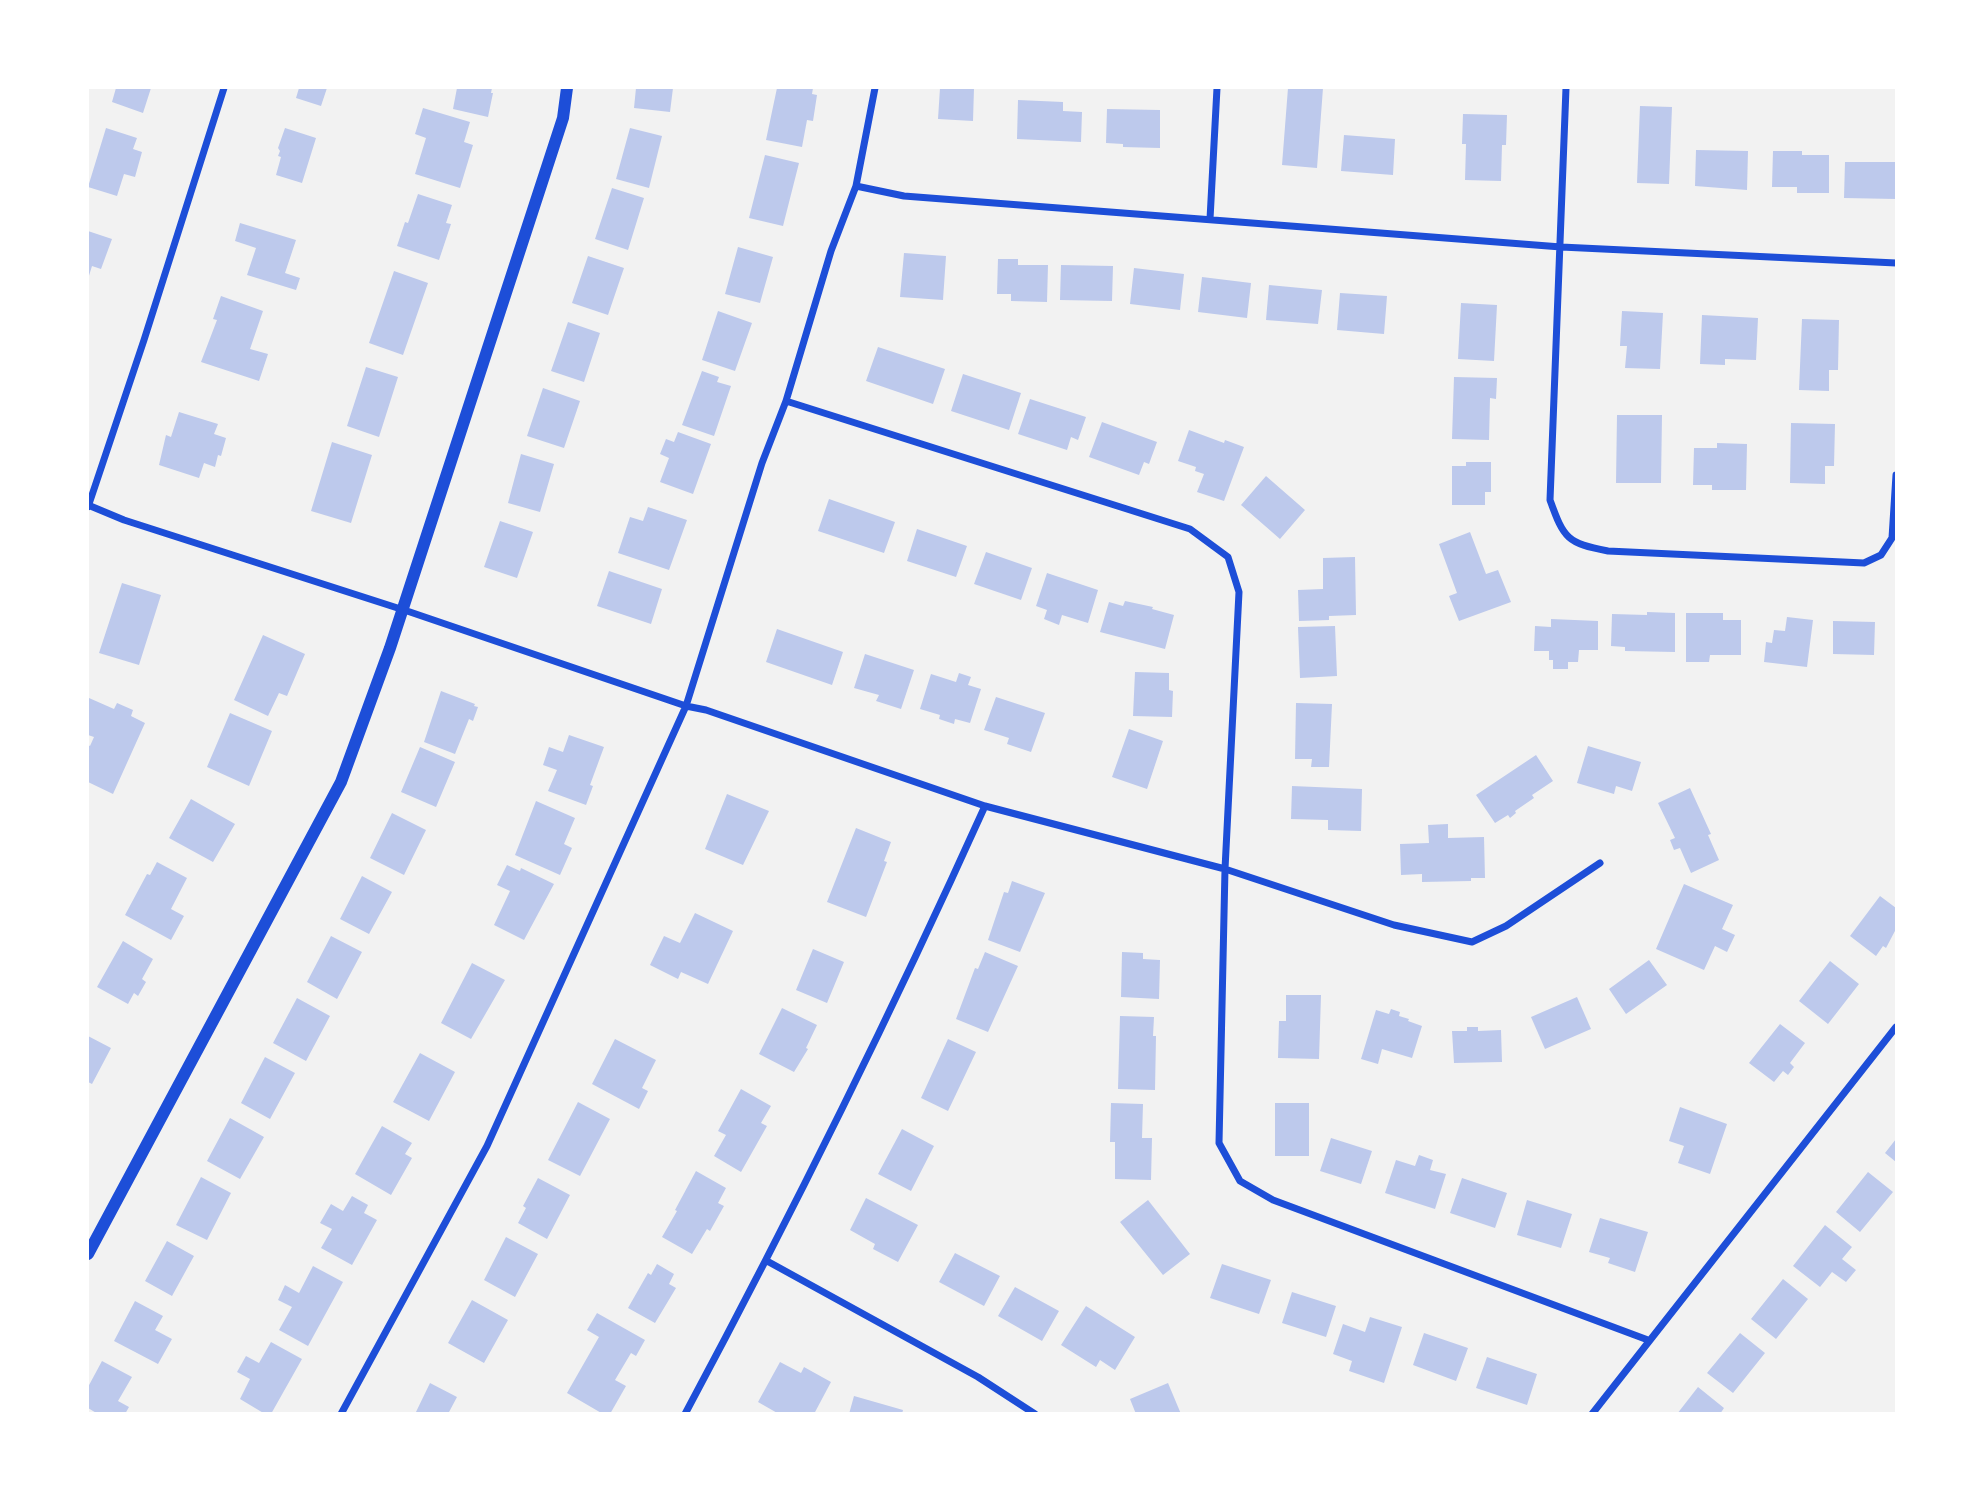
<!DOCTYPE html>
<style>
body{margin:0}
#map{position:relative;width:1984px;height:1501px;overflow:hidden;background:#f2f2f2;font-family:"PT Sans Narrow",sans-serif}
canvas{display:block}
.frame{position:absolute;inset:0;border:89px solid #fff;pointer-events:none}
</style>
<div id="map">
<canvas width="1984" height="1501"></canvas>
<div class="frame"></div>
</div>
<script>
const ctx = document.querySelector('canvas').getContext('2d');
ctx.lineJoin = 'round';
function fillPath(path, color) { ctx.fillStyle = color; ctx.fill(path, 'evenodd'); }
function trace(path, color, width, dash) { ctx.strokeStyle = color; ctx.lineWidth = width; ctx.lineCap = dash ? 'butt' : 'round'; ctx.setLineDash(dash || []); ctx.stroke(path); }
fillPath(new Path2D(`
 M116,88h35l-8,25 -31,-11z
 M299,88h28l-6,18 -25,-8z
 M457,88h35l-1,5h2l-5,24 -35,-8z
 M636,88h37l-3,24 -36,-4z
 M777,88h36l-1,6 5,1 -4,26 -6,-1 -5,27 -36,-7z
 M940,88h34l-1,33 -35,-2z
 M1288,88h35l-6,80 -35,-3z
 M1018,100l45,2v9l19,1 -1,30 -64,-3z
 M1640,106l32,1 -3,77 -32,-1z
 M423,108l47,14 -6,20 9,3 -13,43 -45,-14 11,-36 -11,-4z
 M1107,109l53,1v38l-37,-1v-3l-17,-1z
 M1463,114l44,1 -1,30h-4l-1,36 -36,-1 1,-36h-4z
 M106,128l31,10 -4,11 9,3 -7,25 -11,-3 -7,22 -29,-9z
 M285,128l31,10 -14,45 -26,-8 5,-18 -3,-1 2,-5 -2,-3z
 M630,128l32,8 -13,52 -33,-9z
 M1344,135l51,4 -2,36 -52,-4z
 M1696,150l52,1 -1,39 -52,-4z
 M1773,151h29v4h27v38h-32v-6h-25z
 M765,155l34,8 -16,63 -34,-8z
 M1845,162h51v37l-52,-1z
 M612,188l32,10 -16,52 -33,-11z
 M418,194l34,11 -6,18 5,1 -12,36 -42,-14 8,-24 3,1z
 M240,223l56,17 -11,33 15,5 -4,12 -49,-15 9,-27 -21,-7z
 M88,231l24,8 -11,30 -9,-3 -4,13z
 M738,247l35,10 -13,46 -35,-9z
 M904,253l42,3 -3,44 -43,-3z
 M588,256l36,12 -16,47 -36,-12z
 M998,259h20v6h30l-1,37 -36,-1v-7h-14z
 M1061,265l52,1 -1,35 -52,-1z
 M1134,268l50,6 -4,36 -50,-6z
 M394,271l34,12 -25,72 -34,-12z
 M1202,277l49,6 -4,35 -49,-6z
 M1269,285l53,5 -4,34 -52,-4z
 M1340,293l47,3 -3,38 -47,-4z
 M221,296l42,15 -13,38 18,5 -9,27 -58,-19 16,-42 -4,-1z
 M1461,303l36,2 -3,56 -36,-2z
 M718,311l34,12 -17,48 -33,-11z
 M1622,311l41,2 -3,56 -35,-1 2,-22h-7z
 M1702,315l56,3 -2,42 -31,-1v6l-25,-1z
 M1802,319l37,1 -1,50h-9v21l-30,-1z
 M568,322l32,11 -16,49 -33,-11z
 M878,347l67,22 -12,35 -67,-23z
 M366,367l32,10 -19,60 -32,-11z
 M702,371l17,6 -2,5 14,4 -17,50 -32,-11z
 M963,374l58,19 -12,37 -58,-19z
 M1454,377l43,1 -1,21 -6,-1 -1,42 -37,-1z
 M543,388l37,13 -16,47 -37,-12z
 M1030,399l56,18 -8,23 -7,-3 -4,13 -49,-16z
 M179,412l39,12 -4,10 12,4 -5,18 -3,-1 -3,12 -11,-4 -5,15 -40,-13 7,-30 5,2z
 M1617,415h45l-1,68h-45z
 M1102,422l55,20 -8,22 -5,-2 -5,13 -50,-18z
 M1791,423l44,1 -1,42h-9v18l-35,-1z
 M1189,430l35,13 1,-3 19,7 -20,54 -27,-9 7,-18 -9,-3 1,-4 -18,-6z
 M678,432l33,12 -18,50 -33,-12 9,-24 -9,-4 6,-15 8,3z
 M332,442l40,13 -21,68 -40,-12z
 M1717,443l30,1 -1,46h-34v-5h-19l1,-37h23z
 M521,454l33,10 -14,48 -32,-9z
 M1466,462h25v30h-6v13h-33v-39h14z
 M1266,476l39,34 -25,29 -39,-34z
 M829,499l66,23 -11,31 -66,-22z
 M648,507l39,13 -18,50 -51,-17 12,-36 13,4z
 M500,521l33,11 -16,46 -33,-11z
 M917,529l50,17 -11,31 -49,-16z
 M1470,532l16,42 12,-4 13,32 -52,19 -10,-25 8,-3 -18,-49z
 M986,552l46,16 -11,32 -47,-16z
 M1355,557l1,58 -27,1v4l-30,1 -1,-31 25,-1v-31z
 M609,571l53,18 -11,35 -54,-18z
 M1047,573l51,17 -10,33 -26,-8 -3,10 -15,-6 3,-9 -11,-4z
 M122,583l39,12 -22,70 -40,-12z
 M1125,601l28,6 -1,2 22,6 -9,34 -65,-17 9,-30 14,4z
 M1647,612l28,1v39l-50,-1v-4l-14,-1 1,-32 35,1z
 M1686,613h37v7h18v35h-31l-1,7h-23z
 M1787,617l26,3 -6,47 -43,-5 2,-20 6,1 2,-13 11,1z
 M1551,619l47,2v29h-19l-1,12h-10v7h-15v-9h-4v-9h-15l1,-25 16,1z
 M1833,621l42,1 -1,33 -41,-1z
 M1335,626l2,50 -37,2 -2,-51z
 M777,629l66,23 -11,33 -66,-23z
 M263,635l42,19 -18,42 -8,-3 -11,23 -34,-16z
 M865,654l49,16 -13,39 -25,-8 3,-6 -25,-7z
 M1135,672l34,1v17l4,1 -1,26 -39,-1z
 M959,673l12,4 -3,8 13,4 -11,34 -15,-4 -1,5 -15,-5 1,-4 -20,-6 11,-35 25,8z
 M441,691l34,13 -1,2 4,1 -5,14 -4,-2 -14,35 -31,-12z
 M996,697l49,16 -14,39 -24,-8 2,-6 -25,-8z
 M89,698l25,11 3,-6 16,7 -2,6 14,7 -32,71 -25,-12v-37l2,1 4,-9 -6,-2z
 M1296,703l36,1 -3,63h-18l1,-8h-17z
 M230,713l42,18 -23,55 -42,-19z
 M1129,729l34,12 -16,48 -35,-12z
 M569,735l35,12 -14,38 3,1 -7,19 -38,-14 9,-21 -14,-5 6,-18 14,5z
 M1588,746l53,16 -9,29 -16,-5 -2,8 -37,-11z
 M420,747l35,15 -19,45 -35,-15z
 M1536,755l17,26 -21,14 2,3 -19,13 1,2 -6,5 -2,-3 -13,8 -19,-28z
 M1292,786l70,3 -1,42 -33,-1v-10l-37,-1z
 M1690,788l21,46 -3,1 11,25 -28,13 -11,-25 -6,2 -4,-10 5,-2 -17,-35z
 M727,794l42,17 -26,54 -38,-16z
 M191,799l44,25 -22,38 -44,-24z
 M536,801l39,17 -11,26 8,4 -12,27 -45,-20z
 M392,813l34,17 -22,45 -34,-17z
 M1448,824v14l36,-1 1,41h-14v3l-49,1v-8l-21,1 -1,-31 29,-1 -1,-18z
 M856,828l35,14 -7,19 3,1 -21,55 -39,-15z
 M157,862l30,16 -16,31 13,7 -13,24 -46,-25 22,-41 3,1z
 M507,865l13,6 1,-3 33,16 -30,56 -30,-15 16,-34 -13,-6z
 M362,876l30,16 -23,42 -29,-15z
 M1012,881l33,12 -25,59 -32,-12 16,-48 4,1z
 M1684,884l49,21 -11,24 13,6 -8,17 -12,-6 -11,24 -48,-21z
 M1880,896l16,12v21l-10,19 -3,-2 -7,10 -26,-20z
 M695,913l38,18 -25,53 -27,-12 -3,7 -28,-14 14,-29 16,7z
 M331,936l31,16 -25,47 -30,-17z
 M123,941l30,18 -11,20 4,3 -8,14 -4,-3 -6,11 -31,-17z
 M813,949l31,13 -17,41 -31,-13z
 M985,952l33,14 -30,66 -32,-13 19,-51 3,1z
 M1122,952l21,1v6l17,1 -1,39 -38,-2z
 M1649,960l18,25 -41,29 -17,-25z
 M1830,961l29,23 -31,40 -29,-23z
 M472,963l33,17 -34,59 -30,-16z
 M1286,995h35l-2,64 -41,-1 1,-37h7z
 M1577,997l14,32 -46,20 -14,-32z
 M297,998l33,18 -24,45 -33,-18z
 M782,1008l35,17 -11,23 2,1 -14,23 -35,-18z
 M1391,1009l9,3 -1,4 10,3 -1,2 14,5 -10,32 -30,-9 -4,15 -17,-5 15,-49 13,4z
 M1120,1016l34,1 -1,19h3l-1,54 -37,-1z
 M1780,1024l25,19 -15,20 4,4 -6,8 -5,-4 -9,11 -25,-19z
 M1467,1027h11v4l23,-1 1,32 -48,1 -2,-32h15z
 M88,1036l23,12 -19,36 -4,-2z
 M615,1039l41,21 -14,28 6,3 -9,18 -47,-25z
 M948,1039l28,13 -28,59 -27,-13z
 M420,1053l35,19 -26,49 -36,-19z
 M265,1057l30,16 -25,46 -29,-16z
 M741,1089l30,17 -10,17 6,3 -26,46 -27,-16 12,-21 -8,-4z
 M578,1102l32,17 -30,57 -32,-16z
 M1111,1103l32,1 -1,34h10l-1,42 -36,-1v-37h-5z
 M1275,1103h34v53h-34z
 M1680,1107l47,17 -17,50 -32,-11 6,-17 -15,-5z
 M230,1118l34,19 -24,42 -33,-18z
 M382,1126l30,17 -7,11 7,4 -21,37 -36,-21z
 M902,1129l32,17 -23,45 -33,-17z
 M1331,1138l41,13 -11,33 -41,-13z
 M1896,1139v23l-11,-9z
 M1419,1155l14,5 -3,10 16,4 -11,35 -50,-16 11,-33 19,6z
 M696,1171l30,17 -8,15 6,3 -14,25 -3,-2 -15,25 -30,-17 15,-26 -2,-1z
 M1868,1172l25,20 -33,40 -24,-20z
 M201,1177l30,16 -24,47 -31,-15z
 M538,1178l32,17 -23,44 -29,-16 8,-15 -3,-2z
 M1462,1178l45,15 -12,35 -45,-15z
 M352,1196l16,9 -4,8 13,7 -25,45 -31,-17 11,-19 -12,-6 11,-19 12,7z
 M866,1198l52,27 -20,37 -25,-13 2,-5 -25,-14z
 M1148,1200l42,54 -27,21 -43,-53z
 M1527,1200l45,14 -11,34 -44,-13z
 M1600,1218l48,14 -13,40 -27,-9 2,-5 -21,-6z
 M1825,1225l27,22 -10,12 14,11 -10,12 -14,-10 -12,15 -27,-21z
 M506,1237l32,17 -23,43 -31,-17z
 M167,1241l27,15 -22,40 -27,-15z
 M955,1253l45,23 -16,30 -45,-24z
 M657,1264l17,10 -5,10 7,4 -21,35 -27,-15 20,-35 3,2z
 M1222,1264l49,16 -12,34 -49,-16z
 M313,1266l30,16 -35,64 -29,-16 13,-23 -14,-7 7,-15 14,8z
 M1783,1279l25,20 -32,40 -25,-20z
 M1015,1287l44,24 -17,30 -44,-25z
 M1292,1292l44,14 -10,31 -44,-14z
 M472,1300l36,20 -24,43 -36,-20z
 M135,1301l28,15 -8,14 17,9 -14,25 -44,-23z
 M1086,1306l49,31 -20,33 -15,-10 -4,7 -35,-22z
 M597,1313l48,27 -9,16 -5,-3 -16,27 11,6 -16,28h-7l-36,-21 32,-56 -12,-7z
 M1370,1317l32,10 -18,56 -35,-12 3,-10 -19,-7 10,-30 22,8z
 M1424,1333l44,15 -12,33 -43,-16z
 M1740,1333l25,20 -32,40 -26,-20z
 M271,1342l31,17 -31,55h-6l-25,-15 10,-20 -13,-7 9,-16 13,7z
 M1487,1357l50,17 -10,31 -51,-17z
 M102,1361l30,16 -14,24 11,6 -4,7h-27l-10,-6v-21z
 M780,1362l21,11 3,-6 27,15 -17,32h-35l-21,-12z
 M430,1383l27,14 -9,17h-33z
 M1168,1383l13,31h-45l-6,-15z
 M1698,1387l26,21 -4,6h-43z
 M854,1396l49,14 -1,4h-53z`), '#bdc9ec');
trace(new Path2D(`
 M1566,88l-16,412c14,39 17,43 58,51l256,12 17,-8 11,-17 4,-63
 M856,186l48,10 657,51 335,16
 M1210,219l7,-131
 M786,401l404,128 38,28 11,35 -14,277 -6,274 21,38 33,19 375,140
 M88,505l36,15 286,92 276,94 20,4 279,96 240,63 169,56 78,17 34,-16 94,-63
 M88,507l56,-167 80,-252
 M767,1261l211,116 57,37
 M341,1414l146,-268 199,-440 76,-243 24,-62 45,-150 25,-65 19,-98
 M685,1414c107,-200 207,-402 300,-608
 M1592,1414l304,-387`), '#1d4ed8', 7);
trace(new Path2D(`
 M88,1254l253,-472 49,-134 173,-530 4,-30`), '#1d4ed8', 12);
</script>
